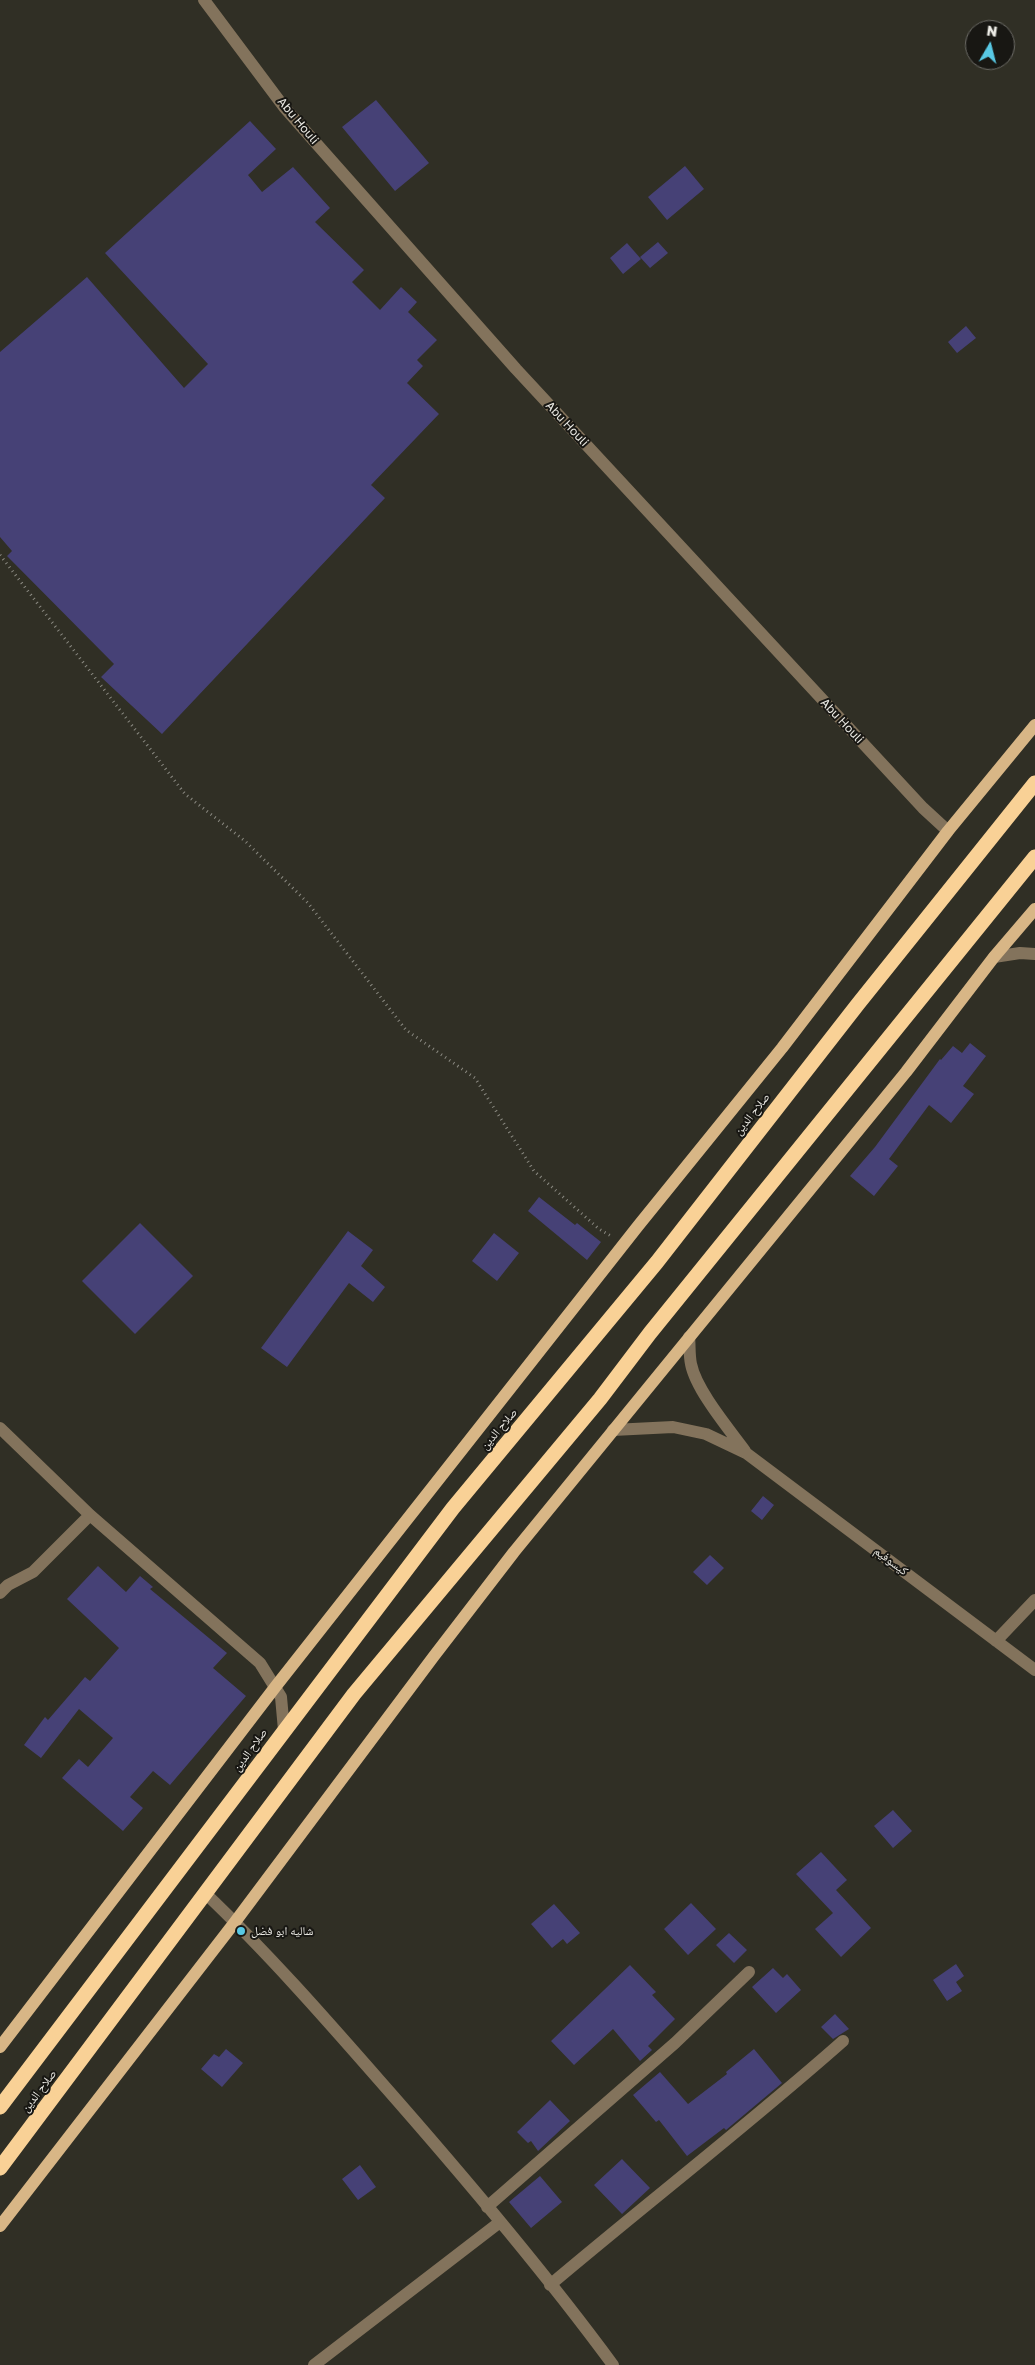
<!DOCTYPE html>
<meta charset="utf-8">
<style>
body{margin:0}
#map{position:relative;width:1035px;height:2365px;overflow:hidden;background:#302f25;font-family:"Golos Text",sans-serif}
canvas{display:block}
.north{position:absolute;left:965px;top:20px;width:50px;height:50px;box-sizing:border-box;background:#181713;border:1px solid #6d6c67;border-radius:50%;rotate:8deg;font-size:14px;font-weight:700;line-height:20px;text-align:center;color:#ecebe5}
.north::after{content:'';display:block;margin:auto;width:18px;height:22px;background:#58c8e4;clip-path:polygon(50% 0,100% 100%,50% 72%,0 100%)}
</style>
<div id="map">
<canvas width="1035" height="2365"></canvas>
<div class="north">N</div>
</div>
<script>
const ctx = document.querySelector('canvas').getContext('2d');
ctx.lineJoin = 'round';
function fillPath(path, color) { ctx.fillStyle = color; ctx.fill(path, 'evenodd'); }
function trace(path, color, width, dash) { ctx.strokeStyle = color; ctx.lineWidth = width; ctx.lineCap = dash ? 'butt' : 'round'; ctx.setLineDash(dash || []); ctx.stroke(path); }
function label(font, color, halo, rows, align = 'center') {
  ctx.font = font + ' "Golos Text","Noto Naskh Arabic",sans-serif'; ctx.lineWidth = 4; ctx.setLineDash([]); ctx.textBaseline = 'middle'; ctx.strokeStyle = halo; ctx.fillStyle = color; for (const [text, x, y, turn = 0] of rows) {
    ctx.save(); ctx.translate(x, y); ctx.rotate((+turn || 0) * Math.PI / 180); ctx.textAlign = isNaN(turn) ? turn : align; if (halo) ctx.strokeText(text, 0, 0); ctx.fillText(text, 0, 0); ctx.restore();
  }
}
fillPath(new Path2D(`
 M376,100l53,63 -34,28 -53,-64z
 M250,121l26,28 -28,26 14,17 31,-25 37,41 -15,14 49,48 -12,12 28,28 21,-23 16,15 -9,10 29,28 -20,20 6,6 -16,17 32,31 -68,71 14,13 -223,236 -61,-57 13,-13 -107,-108 5,-5 -12,-14v-185l87,-75 97,111 24,-24 -103,-111z
 M685,166l19,23 -37,31 -19,-23z
 M658,242l10,11 -18,15 -10,-11z
 M627,243l14,16 -18,15 -13,-16z
 M966,326l10,12 -19,15 -9,-11z
 M970,1043l16,13 -23,30 11,8 -23,29 -22,-18 -40,54 9,7 -24,30 -24,-20 25,-29 65,-88 1,1 12,-14 9,7z
 M539,1197l36,28 2,-2 24,19 -14,18 -59,-49z
 M140,1223l53,53 -58,58 -53,-53z
 M348,1231l25,19 -12,16 24,21 -12,15 -24,-19 -62,84 -26,-19z
 M494,1233l25,20 -22,28 -25,-20z
 M763,1496l11,9 -12,15 -11,-9z
 M710,1555l14,13 -17,17 -14,-13z
 M98,1566l28,26 14,-16 13,11 -3,2 77,64 -14,15 33,28 -76,89 -17,-14 -23,26 13,11 -20,23 -61,-53 17,-19 9,8 25,-29 -34,-29 -38,49 -17,-13 21,-28 3,3 37,-43 5,4 29,-33 -52,-49z
 M893,1810l19,21 -19,17 -19,-22z
 M821,1852l26,28 -11,10 35,38 -30,29 -26,-28 18,-16 -37,-39z
 M691,1903l25,26 -28,26 -24,-26z
 M554,1904l26,29 -13,11 -4,-5 -11,9 -21,-24z
 M729,1933l18,17 -13,13 -18,-18z
 M956,1964l8,12 -8,6 6,9 -15,10 -14,-21z
 M630,1965l26,27 -4,3 23,24 -27,27 4,4 -12,11 -27,-32 -39,36 -23,-24z
 M773,1968l10,10 4,-4 14,16 -25,23 -24,-26z
 M835,2014l14,15 -16,10 -12,-12z
 M226,2049l17,14 -21,24 -21,-18 13,-15 5,3z
 M754,2049l28,34 -56,47 -2,-2 -37,28 -28,-36 -3,2 -23,-27 27,-23 28,32 39,-30 -1,-2z
 M550,2100l20,21 -32,30 -7,-10 -3,2 -11,-11z
 M622,2159l28,29 -28,26 -28,-29z
 M360,2165l16,22 -18,13 -16,-21z
 M540,2176l22,26 -31,26 -22,-26z`), '#464176');
trace(new Path2D(`
 M0,555l185,239 60,47 63,62 98,127 69,48 59,93 65,58 12,7`), '#8b8a82', 3, [1, 4]);
trace(new Path2D(`
 M204,0l80,107 232,262 407,439 25,23
 M994,957l26,-4 15,1
 M689,1337c1,8 0,18 2,27 5,26 38,65 54,87
 M0,1428l90,87 170,148 21,34 3,33
 M613,1430l60,-3 33,7 40,19 289,217
 M0,1593l8,-8 25,-13 57,-57
 M996,1641l39,-41
 M205,1893c62,59 119,124 175,188 81,92 161,186 233,284
 M487,2207l188,-164 74,-71
 M550,2285c97,-82 198,-160 293,-244
 M314,2365l186,-143`), '#83735c', 12);
trace(new Path2D(`
 M0,2047l276,-361 362,-460 144,-178 166,-217 87,-106
 M0,2226l235,-304 199,-266 80,-104 392,-480 88,-115 41,-48`), '#d8b686', 12);
trace(new Path2D(`
 M0,2107l453,-599 204,-246 201,-258 177,-221
 M0,2168l354,-474 246,-295 50,-66 385,-476`), '#f9d196', 15);
for (const [x, y, r, color] of [
 [241,1931,5,"#58c8e4"]
]) { const dot = new Path2D(); dot.arc(x, y, r, 0, 2 * Math.PI); ctx.fillStyle = color; ctx.fill(dot); trace(dot, '#181713', 2); }
label('12px', '#ecebe5', '#181713', [
 ["Abu Houli",298,121,50],
 ["Abu Houli",567,424,47],
 ["Abu Houli",842,721,47],
 ["صلاح الدين",752,1114,-52],
 ["صلاح الدين",499,1429,-50],
 ["كيسوفيم",891,1561,37],
 ["صلاح الدين",250,1750,-54],
 ["صلاح الدين",39,2091,-53]
]);
label('12px', '#ecebe5', '#181713', [
 ["شاليه ابو فضل",251,1931]
], 'left');
</script>
